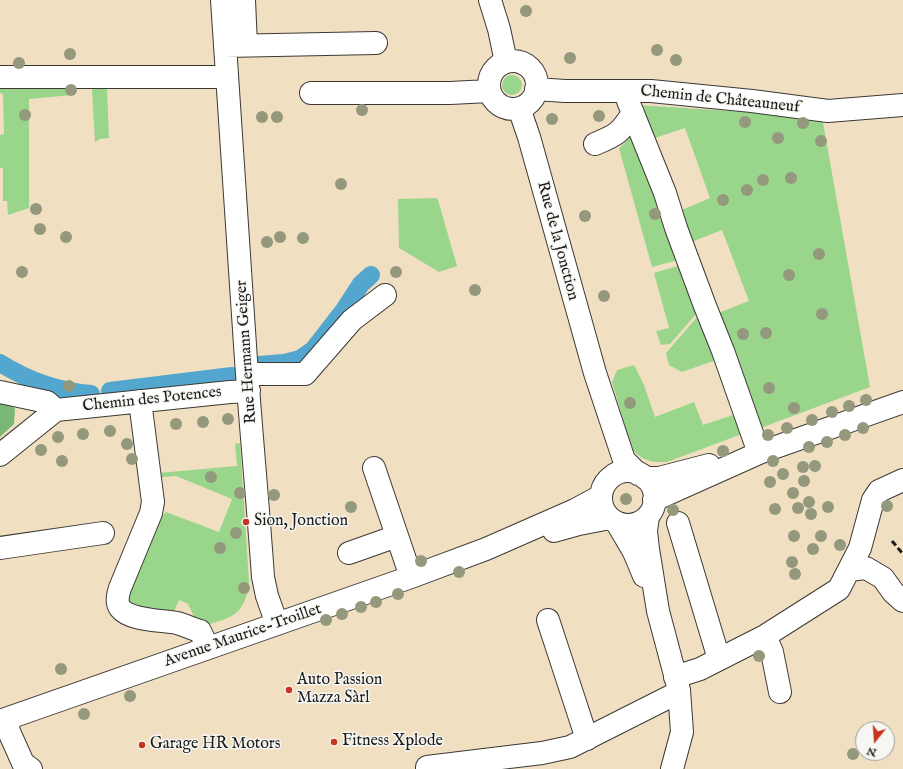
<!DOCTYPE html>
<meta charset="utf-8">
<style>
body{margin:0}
#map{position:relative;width:903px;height:769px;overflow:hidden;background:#f1dfc1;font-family:"IM FELL English",serif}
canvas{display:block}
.north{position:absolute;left:855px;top:721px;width:40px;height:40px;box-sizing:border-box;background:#f6f6f2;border:1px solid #9f9f9c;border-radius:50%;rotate:197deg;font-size:11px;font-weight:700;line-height:16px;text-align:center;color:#1c1c1c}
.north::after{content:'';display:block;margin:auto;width:14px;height:18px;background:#c8321e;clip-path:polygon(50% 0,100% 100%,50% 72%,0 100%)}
</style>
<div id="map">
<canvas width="903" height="769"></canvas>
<div class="north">N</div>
</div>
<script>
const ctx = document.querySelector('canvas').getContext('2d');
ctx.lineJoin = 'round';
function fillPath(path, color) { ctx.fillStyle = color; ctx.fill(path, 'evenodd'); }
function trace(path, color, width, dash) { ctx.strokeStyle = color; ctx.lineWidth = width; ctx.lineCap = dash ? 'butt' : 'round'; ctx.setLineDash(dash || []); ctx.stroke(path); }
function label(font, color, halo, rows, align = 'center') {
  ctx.font = font + ' "IM FELL English",serif'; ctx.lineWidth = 3; ctx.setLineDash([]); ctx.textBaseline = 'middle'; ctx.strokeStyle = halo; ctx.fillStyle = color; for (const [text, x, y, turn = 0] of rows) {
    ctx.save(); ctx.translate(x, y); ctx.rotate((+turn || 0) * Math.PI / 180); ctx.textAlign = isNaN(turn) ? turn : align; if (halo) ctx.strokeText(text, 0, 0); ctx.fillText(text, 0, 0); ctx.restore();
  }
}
fillPath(new Path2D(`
 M502 85a10 10 0 1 1 20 0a10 10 0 1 1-20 0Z
 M0,87h71l1,8 -43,4v109l-21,7 -1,-14h-4v-33h-3v-33l4,-1 -1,-40 -3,-1z
 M104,87l3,2 2,49 -9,1 -5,3 -3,-52 1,-2z
 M638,105l184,12 48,270 -112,42 -40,-116 31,-12 -27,-71 -33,13 -7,-33 28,-12 -25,-70 -33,11z
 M632,127l46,133 -26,7 -33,-119 6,-5z
 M436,198l2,2 19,66 -18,6 -40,-24 -1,-49z
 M681,265l16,48 -27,31 -9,1 -5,-14 13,-3 -15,-55z
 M698,316l18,44 -34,12 -13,-7 -3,-12z
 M634,365l10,20 11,32 39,-15 9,23 33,-11 6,20 -75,28h-14l-11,-4 -10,-8 -20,-68 5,-12z
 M240,443l9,139c-4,36 -20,36 -50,45l-11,-23 -9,-4 -7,16 -20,-7 -5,8 -29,-11 34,-91 9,2 5,-5 53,20 13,-33 -56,-23 -24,2 6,-5 79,-7 -2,-22z`), '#99d68b');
fillPath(new Path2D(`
 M5,398l10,11 -1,15 -14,13v-36z`), '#7ab777');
trace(new Path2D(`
 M0,363c27,17 59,28 91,31
 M259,365l25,-2 16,-4 13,-9 31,-40 17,-26 10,-9
 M110,391l122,-15`), '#53a7ce', 18);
const minor = new Path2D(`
 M222,0c9,120 17,240 24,360 5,72 12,144 17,217l4,19 10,28
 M244,0l2,45
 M490,0l9,29 7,33
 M225,46l151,-3
 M489 85a24 24 0 1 1 48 0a24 24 0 1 1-48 0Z
 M0,77h227
 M536,89l29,2h86l101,10 76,10 75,-6
 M628,91v10l37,92 11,35 29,78 18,45 36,102
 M311,93h139l39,-2
 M519,108l10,29 66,236 29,87 14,14
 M595,144c22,-9 25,-11 38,-31
 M248,374h57l47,-54 33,-25
 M0,392l47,10 9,8
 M140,401l13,101 -2,11 -31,75c-2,6 -4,15 0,20 10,13 42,12 57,15 8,2 15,6 23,8l8,17
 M0,455l56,-45 174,-18 19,-1
 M374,468l37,109
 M601 498a27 27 0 1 1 54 0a27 27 0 1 1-54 0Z
 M645,478h14l50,-13
 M654,500l105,-47 144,-51
 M648,516l-2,15 2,18 10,62 21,79 3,42 -10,37
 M617,523l17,29 10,24
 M678,523l41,136
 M554,531l25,-7 31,-6
 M0,548l103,-15
 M349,553l48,-17
 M849,570l17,-2 17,10 10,14 10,9
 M548,620l39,119
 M765,636l7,16 8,40
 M675,677l25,-8 65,-33 74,-47 21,-41 13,-48 6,-9 24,-11
 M5,720l5,14 13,29 8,6
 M0,721l411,-144 75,-28 89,-39 26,-14
 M427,769v-2l115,-14 28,-6 109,-55`);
trace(minor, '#3c3935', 24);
trace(minor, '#fff', 22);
trace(new Path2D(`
 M892,541l11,13`), '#1c1c1c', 3, [6, 3]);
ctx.fillStyle = '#94987c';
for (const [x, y] of [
 [526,11],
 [657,50],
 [70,54],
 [570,58],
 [676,60],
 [19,63],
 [71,90],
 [362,110],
 [25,115],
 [599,116],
 [262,117],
 [277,117],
 [552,119],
 [745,122],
 [803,123],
 [778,138],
 [821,141],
 [791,178],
 [763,180],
 [341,184],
 [747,190],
 [723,200],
 [36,209],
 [655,214],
 [585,216],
 [40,229],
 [66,237],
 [280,237],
 [303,238],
 [267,242],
 [819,254],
 [22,272],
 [396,272],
 [789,275],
 [475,290],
 [604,296],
 [822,314],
 [766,333],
 [743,334],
 [69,386],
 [769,388],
 [866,400],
 [630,403],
 [849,406],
 [794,408],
 [832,412],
 [228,419],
 [812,420],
 [203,422],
 [176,424],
 [787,428],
 [863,428],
 [110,431],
 [83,434],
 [768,435],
 [845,435],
 [58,437],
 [827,442],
 [127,444],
 [809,447],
 [41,450],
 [723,451],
 [132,459],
 [62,461],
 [773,461],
 [815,466],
 [803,467],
 [783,474],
 [211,477],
 [804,481],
 [770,482],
 [240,493],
 [793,493],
 [274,495],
 [626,499],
 [809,502],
 [887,506],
 [351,507],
 [828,507],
 [798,508],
 [775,509],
 [673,510],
 [811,514],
 [236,533],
 [794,536],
 [821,536],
 [840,545],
 [220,548],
 [813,549],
 [421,561],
 [792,562],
 [459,572],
 [795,574],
 [244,588],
 [398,594],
 [376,602],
 [361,607],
 [342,614],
 [326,620],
 [759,656],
 [61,669],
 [130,696],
 [84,714],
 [853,754]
]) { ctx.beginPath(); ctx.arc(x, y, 6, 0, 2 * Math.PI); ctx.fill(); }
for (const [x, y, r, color] of [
 [246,522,4,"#c8321e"],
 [289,690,4,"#c8321e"],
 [334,742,4,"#c8321e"],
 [142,745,4,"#c8321e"]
]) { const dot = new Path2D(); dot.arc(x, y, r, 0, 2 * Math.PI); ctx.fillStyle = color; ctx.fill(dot); trace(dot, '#f6f6f2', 1.5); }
label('16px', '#1c1c1c', '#f6f6f2', [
 ["Chemin de Châteauneuf",720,100,6],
 ["Rue de la Jonction",557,241,75],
 ["Rue Hermann Geiger",247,352,-94],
 ["Chemin des Potences",152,400,-6],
 ["Avenue Maurice-Troillet",243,636,-19]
]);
label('16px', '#1c1c1c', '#f6f6f2', [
 ["Sion, Jonction",254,522],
 ["Auto Passion",297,681],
 ["Mazza Sàrl",297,699],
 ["Fitness Xplode",342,742],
 ["Garage HR Motors",150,745]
], 'left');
</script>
